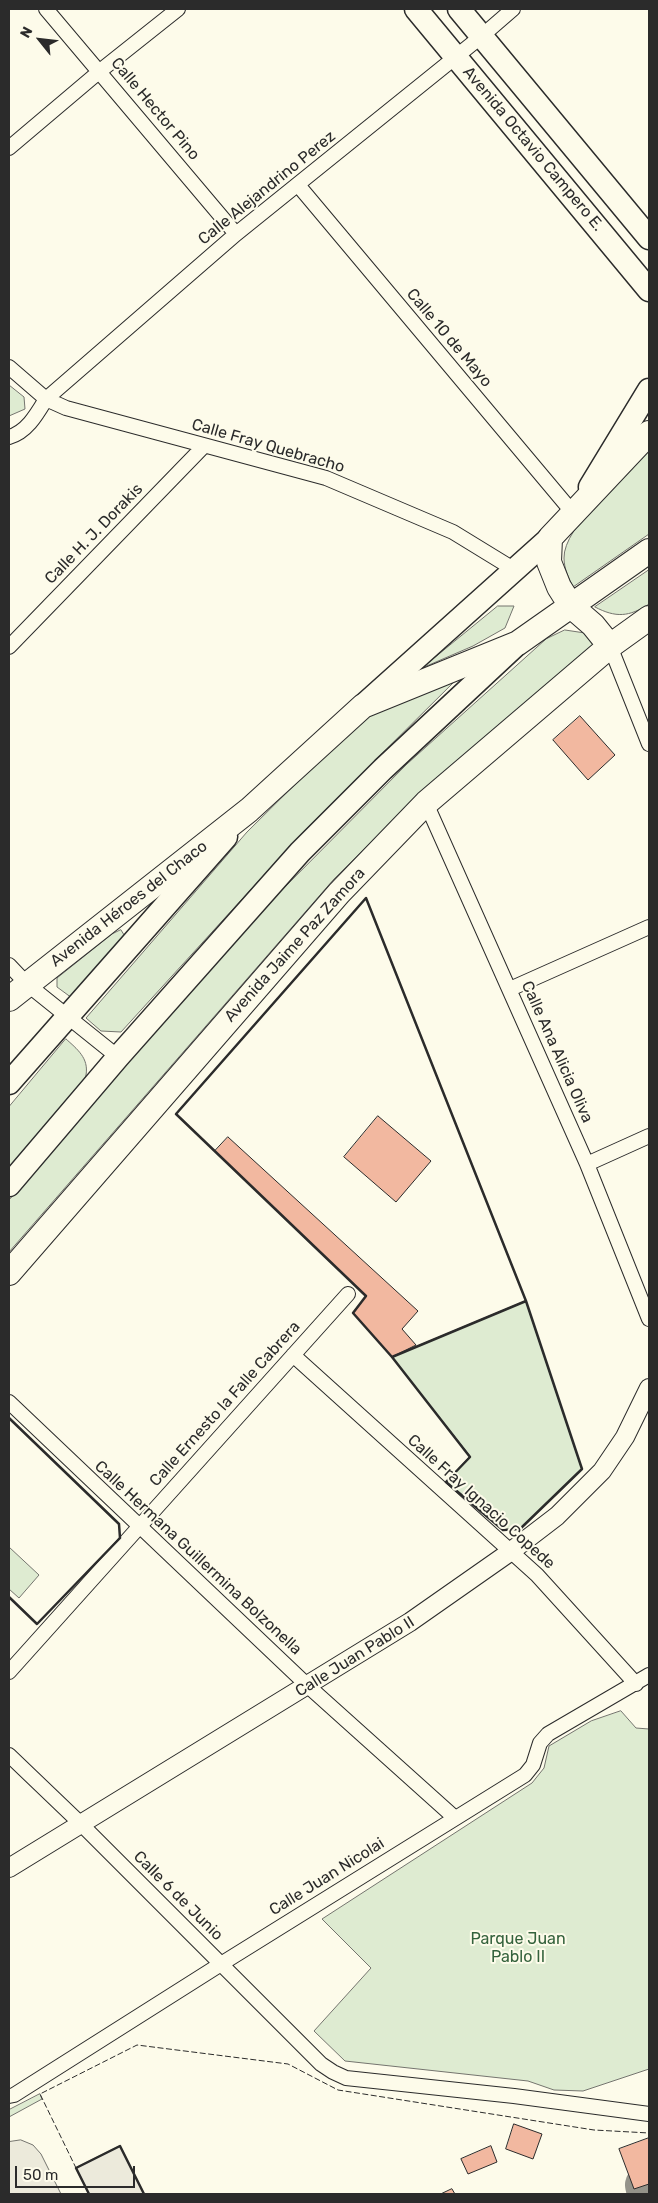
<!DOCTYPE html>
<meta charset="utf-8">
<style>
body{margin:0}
#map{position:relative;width:658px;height:2203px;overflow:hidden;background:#fdfbea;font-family:Rubik,sans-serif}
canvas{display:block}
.frame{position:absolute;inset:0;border:10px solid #2b2b2b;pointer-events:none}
.north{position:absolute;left:15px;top:15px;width:50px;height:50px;-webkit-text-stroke:4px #fdfbea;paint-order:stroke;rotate:299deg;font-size:14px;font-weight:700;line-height:20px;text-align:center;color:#2b2b2b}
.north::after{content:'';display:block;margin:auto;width:18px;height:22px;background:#2b2b2b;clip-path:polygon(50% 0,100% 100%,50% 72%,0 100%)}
.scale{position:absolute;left:15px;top:2166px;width:120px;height:22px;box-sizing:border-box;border:2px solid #2b2b2b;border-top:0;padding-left:6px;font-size:15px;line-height:18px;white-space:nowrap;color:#2b2b2b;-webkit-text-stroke:4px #fdfbea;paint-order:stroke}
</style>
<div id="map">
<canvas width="658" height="2203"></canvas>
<div class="frame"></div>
<div class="north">N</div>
<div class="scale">50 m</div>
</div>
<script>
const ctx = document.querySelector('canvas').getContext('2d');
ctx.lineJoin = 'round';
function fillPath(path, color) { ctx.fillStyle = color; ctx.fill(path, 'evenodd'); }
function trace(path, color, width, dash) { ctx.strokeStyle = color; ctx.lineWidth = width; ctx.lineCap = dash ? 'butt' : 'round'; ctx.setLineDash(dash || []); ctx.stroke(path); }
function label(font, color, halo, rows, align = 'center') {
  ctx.font = font + ' Rubik,sans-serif'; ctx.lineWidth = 4; ctx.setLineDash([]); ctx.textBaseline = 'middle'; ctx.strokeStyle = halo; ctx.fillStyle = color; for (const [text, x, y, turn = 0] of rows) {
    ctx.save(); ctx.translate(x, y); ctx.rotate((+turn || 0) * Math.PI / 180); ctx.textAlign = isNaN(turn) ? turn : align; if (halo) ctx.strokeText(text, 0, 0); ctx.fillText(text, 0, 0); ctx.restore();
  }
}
const green = new Path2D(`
 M9,385l15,12 1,12 -16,7z
 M649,448v86l-76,53c-4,-9 -9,-18 -9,-29 -1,-31 63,-87 85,-110z
 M649,570v34c-20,13 -33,14 -54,3z
 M498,606h16l-9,22 -32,18 -51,22z
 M565,630l20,3 9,13 -163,137 -97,96 -325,373v-52l159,-188 105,-113 134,-135 139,-125z
 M460,676l-156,155 -183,201 -20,-1 -15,-13 161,-186 115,-114z
 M121,930l5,8 -54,60 -15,-11v-9l55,-44z
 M66,1039c11,10 23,19 20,36 -2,14 -64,80 -77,96v-64z
 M526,1301l56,168 -62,60 -17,1 -57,-48 24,-26 -78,-99z
 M9,1547l30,28 -20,23 -10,-9z
 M621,1711l15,17 13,1v340l-66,22 -29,-1 -26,-9 -183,-20 -31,-30 57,-63 -49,-49 210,-136 12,-15 5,-22 42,-25z
 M40,2094l2,5 -33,18v-7z`);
fillPath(green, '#deebd1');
trace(green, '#74746e', 1);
const parking = new Path2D(`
 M21,2140l12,5 8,9 20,40h-52v-52z
 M120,2146l24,48h-55l-13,-26z`);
fillPath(parking, '#eceadb');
trace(parking, '#74746e', 1);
trace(new Path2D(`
 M646,2185l2,9`), '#94938a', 42);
const building = new Path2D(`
 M580,716l35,39 -27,25 -35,-40z
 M378,1116l53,45 -35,41 -52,-45z
 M228,1137l190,174 -16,18 14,16 -24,12 -39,-44 13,-17 -151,-145z
 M514,2124l28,10 -9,25 -27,-10z
 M649,2138v46l-15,5 -15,-40z
 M491,2146l6,16 -29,12 -7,-15z
 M452,2189l3,5h-14z`);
fillPath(building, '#f2b8a0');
trace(building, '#2b2b2b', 1);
const minor = new Path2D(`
 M46,9l190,225
 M9,148l91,-77 78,-62
 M298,185l276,329
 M9,367l37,32 20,9 260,70 127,54 62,38
 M9,437c18,-5 28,-23 37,-38l190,-165 247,-199 30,-26
 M610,646l39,98
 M9,647l195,-201
 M426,803l161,361 62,155
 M9,965l18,19 91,73
 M510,989l139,-62
 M587,1164l62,-28
 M293,1355l244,220 99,109
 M9,1402l299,284 147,132
 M9,1672l339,-378
 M9,1755l72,69 240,240 12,8 13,6 168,18 135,18
 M9,2096l5,-1 207,-131 304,-189 8,-10 7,-22 8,-9 101,-59`);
const tertiary = new Path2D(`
 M9,1868l401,-246 100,-70 47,-36 45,-45 23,-34 24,-49`);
const primary = new Path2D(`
 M416,9l233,281
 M459,9l190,229
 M590,487l59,-97
 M366,703l184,-165
 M9,1083l217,-246
 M9,1185l109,-128 182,-205 83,-83 133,-124`);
const trunk = new Path2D(`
 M610,646l-17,-21 -22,-19 -12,-19 -10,-25 1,-24 99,-105
 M9,999l240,-189 114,-104 155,-63 131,-92
 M9,1273l330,-380 87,-90 184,-157 39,-28`);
trace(minor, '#2b2b2b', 16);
trace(tertiary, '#2b2b2b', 20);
trace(primary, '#2b2b2b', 25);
trace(trunk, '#2b2b2b', 26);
trace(minor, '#fdfbea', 14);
trace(tertiary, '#fdfbea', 18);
trace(primary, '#fdfbea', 22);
trace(trunk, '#fdfbea', 24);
trace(new Path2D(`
 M144,2194l-24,-48 -44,22 -36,-74 97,-49 151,19 50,26 256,40 55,3`), '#2b2b2b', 1, [6, 2.5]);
trace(new Path2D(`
 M366,898l160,403 -134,56 -39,-44 13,-17 -190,-182z
 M526,1301l56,168 -62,60 -17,1 -57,-48 24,-25 -78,-100z
 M9,1418l110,106 1,14 -83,86 -28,-27
 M89,2194l-13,-26 44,-22 24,48`), '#2b2b2b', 2.5);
label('16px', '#2b2b2b', '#fdfbea', [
 ["Calle Hector Pino",155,109,50],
 ["Avenida Octavio Campero E.",533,149,50],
 ["Calle Alejandrino Perez",267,188,-39],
 ["Calle 10 de Mayo",449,338,50],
 ["Calle Fray Quebracho",268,446,16],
 ["Calle H. J. Dorakis",94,534,-46],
 ["Avenida Héroes del Chaco",129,904,-38],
 ["Avenida Jaime Paz Zamora",295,945,-48],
 ["Calle Ana Alicia Oliva",557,1052,66],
 ["Calle Ernesto la Falle Cabrera",225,1404,-48],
 ["Calle Fray Ignacio Copede",481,1502,42],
 ["Calle Hermana Guillermina Bolzonella",198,1558,43],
 ["Calle Juan Pablo II",355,1657,-32],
 ["Calle Juan Nicolai",327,1877,-32],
 ["Calle 6 de Junio",178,1896,45]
]);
label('16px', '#34623c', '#fdfbea', [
 ["Parque Juan",518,1939],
 ["Pablo II",518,1957]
]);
</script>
